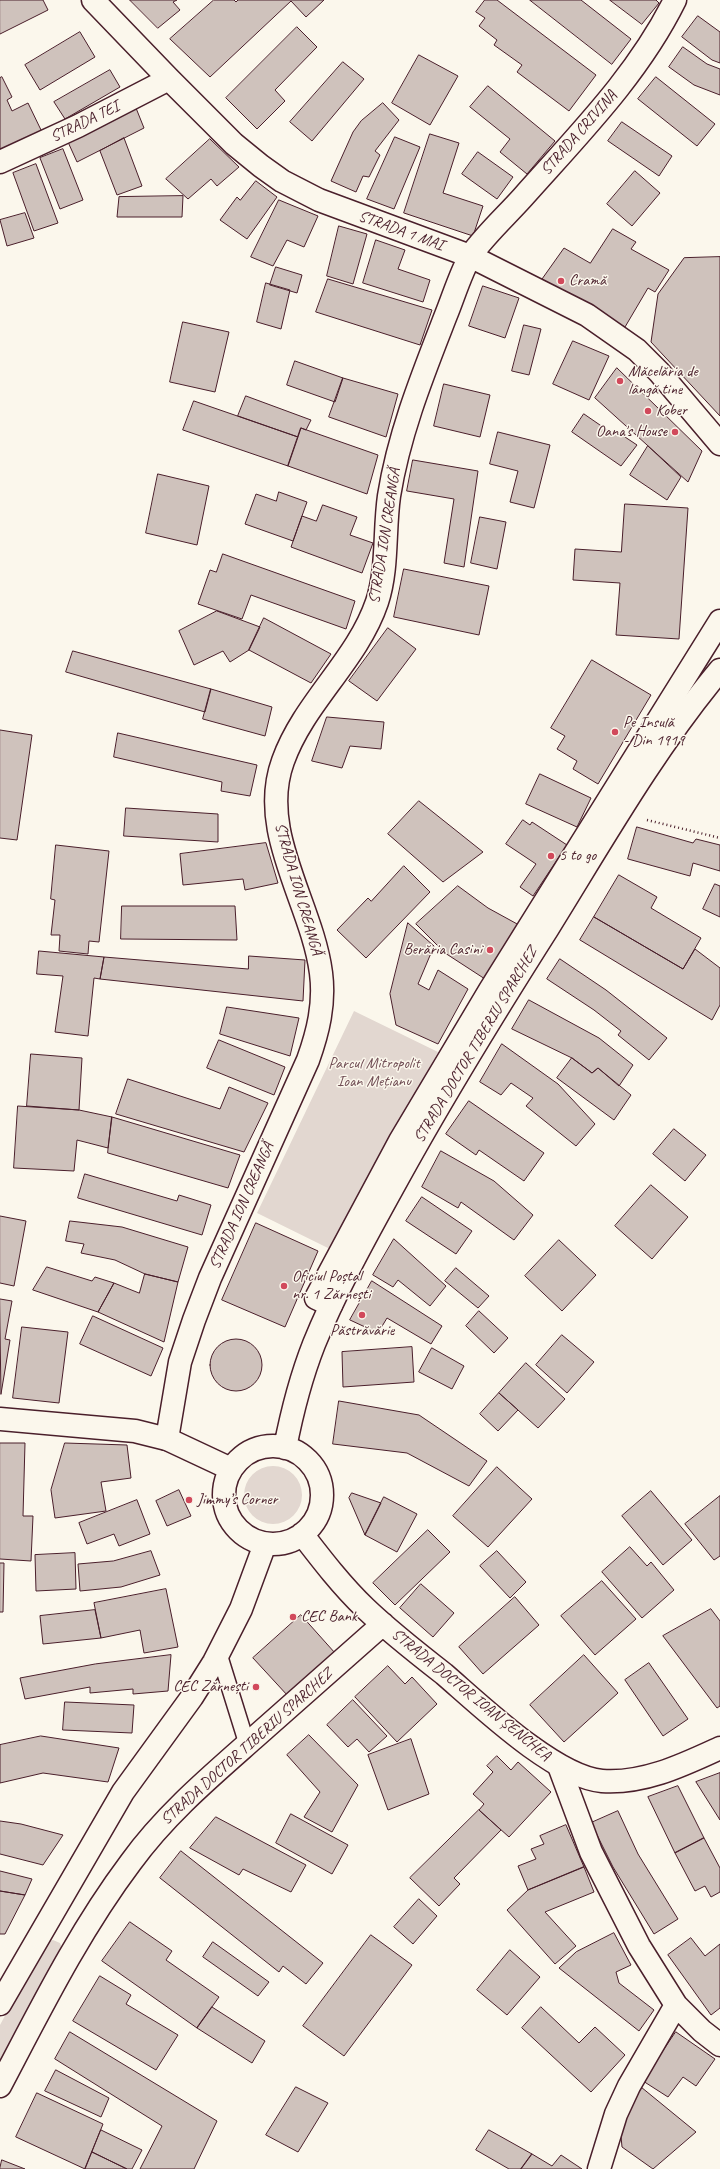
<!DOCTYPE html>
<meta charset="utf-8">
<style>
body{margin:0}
canvas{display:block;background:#fbf7ec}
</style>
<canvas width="720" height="2169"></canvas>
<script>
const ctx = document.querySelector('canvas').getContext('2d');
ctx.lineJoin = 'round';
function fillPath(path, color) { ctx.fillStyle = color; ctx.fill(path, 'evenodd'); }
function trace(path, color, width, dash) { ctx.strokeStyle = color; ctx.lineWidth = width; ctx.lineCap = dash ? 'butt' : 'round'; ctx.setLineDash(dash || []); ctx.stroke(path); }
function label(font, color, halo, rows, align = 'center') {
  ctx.font = font + ' Caveat,sans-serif'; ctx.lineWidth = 3; ctx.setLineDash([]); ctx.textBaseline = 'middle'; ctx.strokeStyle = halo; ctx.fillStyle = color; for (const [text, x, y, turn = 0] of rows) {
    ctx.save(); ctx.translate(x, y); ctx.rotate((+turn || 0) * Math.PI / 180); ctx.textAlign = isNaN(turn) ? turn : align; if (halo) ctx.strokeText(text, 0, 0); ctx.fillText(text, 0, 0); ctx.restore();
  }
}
fillPath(new Path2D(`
 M354,1011l84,41 -108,197 -73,-36z
 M244 1495a29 29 0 1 1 58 0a29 29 0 1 1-58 0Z
 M53,1940l7,3 4,10 -64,114v-42l44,-82z`), '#e2d7d0');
const building = new Path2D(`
 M0,0h43l5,10 -48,24z
 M130,0h47l-4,2 7,8 -22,18z
 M214,0h20l2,2 2,-2h86l-18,17 -15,-16 -81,76 -40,-38z
 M485,0h12l99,75 -27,36 -52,-39 5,-7 -28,-20 3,-5 -18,-14 6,-8 -9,-6z
 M530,0h51l50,39 -19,25z
 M610,0h46l3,3 -17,21z
 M698,16l22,16v31l-8,-3 -30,-23z
 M297,27l20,20 -42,43 10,11 -28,28 -31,-31z
 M80,32l15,25 -55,33 -15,-25z
 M683,47l24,17 13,5v26l-26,-10 -25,-18z
 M419,55l39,21 -28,49 -38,-22z
 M343,62l21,17 -52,62 -22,-19z
 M110,70l10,17 -55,32 -11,-17z
 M2,77l10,20 -5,3 5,11 16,-8 14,29 -42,18v-72z
 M656,77l59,47 -18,22 -59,-47z
 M488,86l67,55 -28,33 -27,-22 10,-13 -40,-32z
 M383,103l16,17 -24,31 5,4 -11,22 -6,-1 -7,16 -25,-11 22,-49 8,-11z
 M136,108l8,20 -67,34 -9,-20z
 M622,122l50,34 -13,20 -51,-35z
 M430,134l29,9 -16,50 40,13 -10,30 -69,-23z
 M395,137l25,10 -26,62 -27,-10z
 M124,138l18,48 -25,9 -17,-44z
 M210,139l29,28 -22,19 -6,-7 -23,20 -22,-20z
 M63,149l20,51 -23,9 -20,-51z
 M478,152l35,25 -16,22 -35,-25z
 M36,164l22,59 -24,8 -21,-58z
 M635,171l25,22 -28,33 -25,-22z
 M256,181l21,16 -30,42 -27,-19 17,-23 3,3z
 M183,196l-1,21h-65l2,-20z
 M279,200l39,16 -14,31 -17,-7 -14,26 -22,-9z
 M25,213l9,25 -27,8 -7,-26z
 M339,226l28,8 -14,50 -26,-8z
 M613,229l23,13 -5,7 38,21 -14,22 -7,-4 -23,39 -83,-48 22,-31 26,15z
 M376,240l29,10 -7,19 32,11 -7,22 -60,-19z
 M720,257v159l-69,-74 7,-48 26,-36z
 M276,267l26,8 -5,18 -27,-8z
 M328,279l104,31 -12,35 -104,-33z
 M266,283l24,7 -9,39 -24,-7z
 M483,286l36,12 -14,40 -36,-12z
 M183,322l46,10 -14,60 -45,-10z
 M524,325l17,4 -12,46 -17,-4z
 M573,341l36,15 -20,44 -36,-16z
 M295,361l48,17 -8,24 -48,-17z
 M617,368l85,83 -14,31 -93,-84z
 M343,378l55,16 -12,43 -57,-20z
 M444,384l46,11 -10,42 -46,-11z
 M246,396l65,24 -5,10 -5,-2 -3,9 -60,-21z
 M194,401l104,36 -10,29 -105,-36z
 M584,414l29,20 3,-3 21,14 -16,21 -49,-34z
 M301,428l77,27 -11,39 -79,-28z
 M498,432l52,13 -16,63 -24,-6 8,-31 -28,-7z
 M648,446l33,31 -14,23 -37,-25z
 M413,460l65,11 -14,96 -20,-4 10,-64 -47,-8z
 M158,474l51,12 -12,59 -51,-12z
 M279,492l28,10 -14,39 -48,-17 11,-30 20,7z
 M625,504l63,4 -9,131 -63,-4 4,-52 -47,-3 2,-31 46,3z
 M323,505l34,12 -7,18 23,8 -11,30 -71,-26 11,-31 14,5z
 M480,517l26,5 -9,47 -26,-6z
 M223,554l132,47 -9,28 -95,-34 -9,24 -44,-15 12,-34 6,2z
 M404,569l85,17 -10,49 -85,-18z
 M217,611l43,16 -11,23 -19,12 -7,-11 -29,14 -15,-34z
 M264,618l67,36 -20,29 -62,-33z
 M388,628l28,21 -39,52 -28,-20z
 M73,651l138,38 -6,23 -139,-40z
 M592,660l59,35 -53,89 -25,-15 4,-8 -20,-12 8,-13 -14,-8z
 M211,689l61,18 -7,29 -62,-17z
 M327,717l57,5 -3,27 -31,-3 -8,22 -30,-7z
 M0,730l32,5 -15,105 -17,-2z
 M118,733l139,32 -7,31 -29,-5 1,-9 -108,-25z
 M540,774l51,24 -14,29 -51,-23z
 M419,801l64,51 -40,30 -55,-48z
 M126,808l92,6v28l-94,-6z
 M523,820l7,5 2,-3 35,23 -34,51 -13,-9 16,-23 -30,-20z
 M637,827l56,16 3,-4 24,6v26l-27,-8 -3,13 -62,-17z
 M266,843l12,40 -33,7 -2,-11 -60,6 -3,-31z
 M56,845l53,6 -10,91 -10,-1 -1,13 -29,-3 1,-16h-9l4,-35 -4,-1z
 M404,866l26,26 -64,66 -29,-28 31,-32 3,3z
 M619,875l38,22 -6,11 50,30 -18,31 -89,-52z
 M715,884l5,2v31l-17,-8z
 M458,886l30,22 31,17 -34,54 -40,-26 -29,-29z
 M122,906h113l2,34 -116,-1z
 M594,917l89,52 12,-20 25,19v37l-8,15 -132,-80z
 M408,923l26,23 -16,38 11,6 9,-20 30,19 -30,55 -42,-19 -6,-31z
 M39,951l65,6 -4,22 -6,-1 -6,58 -33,-4 8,-56 -26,-2z
 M249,956l56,4 -2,41 -203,-22 4,-22 144,12z
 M560,959l46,31 61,48 -18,22 -31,-25 3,-4 -27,-21 -47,-31z
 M529,1000l70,38 34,27 -14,21 -21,-18 -6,5 -20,-15 -60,-29z
 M227,1007l72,11 -9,38 -70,-22z
 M219,1040l66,27 -11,28 -67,-27z
 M502,1044l56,40 37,40 -19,22 -50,-40 7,-8 -22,-15 -10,12 -21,-13z
 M31,1054l51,4 -3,52 -52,-4z
 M572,1058l20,15 6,-5 33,27 -17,25 -57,-42z
 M128,1079l92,30 9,-22 39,16 -24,49 -128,-38z
 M469,1101l75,52 -20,28 -45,-31 -3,5 -30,-21z
 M18,1106l61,4 33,7 -4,31 -31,-8 -3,31 -60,-3z
 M112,1117l128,38 -12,33 -120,-35z
 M674,1129l32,26 -21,26 -32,-27z
 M441,1151l53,30 39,34 -19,25 -53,-38 -3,6 -36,-21z
 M85,1174l92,27 2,-6 32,10 -9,30 -124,-37z
 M651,1185l37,32 -36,42 -37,-33z
 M422,1197l50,34 -16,23 -50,-33z
 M0,1216l26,5 -12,65 -14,-3z
 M70,1221l52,6 66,20 -10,35 -33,-8 -30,-14 -34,-7 3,-9 -18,-3z
 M256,1223l62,28 -33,76 -63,-27z
 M394,1239l52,47 -16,20 -32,-26 -5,7 -20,-12z
 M559,1240l37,35 -34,36 -37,-35z
 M47,1267l45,14 3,-4 19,6 -16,29 -65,-22z
 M456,1268l33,28 -11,12 -33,-27z
 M145,1274l33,8 -14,60 -66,-30 16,-29 25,10z
 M372,1281l70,45 -11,18 -44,-26 -9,15 -28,-13z
 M0,1299l12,2 -7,38 5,1 -9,54z
 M479,1311l29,27 -14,15 -28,-27z
 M93,1316l70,32 -12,28 -71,-32z
 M22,1327l46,5 -9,71 -46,-5z
 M562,1335l32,27 -27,31 -31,-28z
 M210 1365a26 26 0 1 1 52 0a26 26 0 1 1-52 0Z
 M412,1347l2,35 -71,5 -1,-35z
 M432,1348l32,18 -12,23 -33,-17z
 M526,1363l39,36 -27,29 -39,-35z
 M499,1393l19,17 -20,21 -18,-17z
 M339,1401l80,14 68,46 -18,25 -62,-33 -74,-9z
 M0,1443h25l-2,73h10l-2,45 -31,-2z
 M65,1443l62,2 4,33 -30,4 5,29 -51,7 -4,-28z
 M497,1467l35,32 -44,48 -35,-31z
 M179,1490l12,26 -24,10 -11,-25z
 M651,1491l41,49 -29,25 -41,-49z
 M352,1493l29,10 -16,32 -16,-37z
 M720,1496v60l-6,4 -29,-36z
 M384,1497l33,17 -20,38 -32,-17z
 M137,1500l13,34 -31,12 -5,-12 -27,10 -8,-21z
 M428,1530l22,22 -55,53 -22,-22z
 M630,1547l17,19 4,-4 23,28 -32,28 -40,-46z
 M151,1551l9,24 -39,12 -41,4 -2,-27 35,-3z
 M497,1551l29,31 -16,16 -30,-32z
 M75,1553l1,36 -40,2 -1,-36z
 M0,1563h4l-1,49h-3z
 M602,1581l34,38 -41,36 -34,-39z
 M421,1584l33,29 -21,24 -33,-29z
 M166,1589l12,58 -34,6 -4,-23 -39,8 -7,-35z
 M515,1597l24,28 -56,49 -24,-27z
 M711,1609l9,12v85l-3,2 -54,-72z
 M95,1610l6,28 -58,6 -3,-28z
 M301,1615l34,38 -47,43 -35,-38z
 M171,1655l-3,36 -35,3v-5l-43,4v-6l-65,12 -5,-21 75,-14z
 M584,1655l34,38 -54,49 -34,-37z
 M649,1663l39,56 -25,17 -38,-56z
 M388,1666l17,18 7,-7 25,27 -40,38 -42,-45z
 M353,1700l34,36 -18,16 -12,-13 -9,8 -21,-22z
 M65,1702l69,3 -2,28 -69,-3z
 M309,1735l49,50 -26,47 -28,-15 16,-25 -33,-37z
 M41,1736l78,12 -11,34 -65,-9 -43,10v-38z
 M411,1739l18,55 -41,16 -20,-55z
 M497,1756l14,14 7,-8 33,30 -42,45 -30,-27 5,-6 -11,-10 20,-22 -6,-6z
 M720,1773v47l-24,-38z
 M678,1786l26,52 -29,15 -27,-56z
 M479,1810l22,20 -47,48 6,6 -21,22 -29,-28z
 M618,1811l20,43 40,65 -24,15 -41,-67 -22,-44z
 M291,1814l57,31 -16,29 -56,-31z
 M216,1817l90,48 -15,27 -48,-23 -4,6 -49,-27z
 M0,1821l21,3 42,11 -20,30 -43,-11z
 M566,1825l18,42 -56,23 -10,-24 18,-7 -5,-10 13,-5 -4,-8z
 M704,1838l16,30v24l-9,5 -6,-11 -10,5 -20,-38z
 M181,1851l142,112 -17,21 -23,-18 -4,6 -119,-94z
 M584,1867l10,25 -49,20 31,34 -21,18 -48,-54 21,-20z
 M0,1871l32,8 -7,16 -25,-4z
 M0,1891l25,4 -20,39h-5z
 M419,1899l18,17 -24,28 -19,-17z
 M130,1922l42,29 -6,9 53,37 -22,31 -95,-67z
 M614,1933l17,32 -15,7 3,11 35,27 -15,21 -80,-63 17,-16z
 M371,1935l41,30 -68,91 -41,-30z
 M691,1938l14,18 15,-12v64l-9,7 -43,-60z
 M213,1942l56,40 -11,14 -55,-39z
 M510,1950l30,27 -33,38 -30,-25z
 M100,1976l31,19 -5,9 52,31 -22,35 -83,-49z
 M212,2007l53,34 -13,22 -55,-35z
 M541,2007l38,36 16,-16 30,28 -34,37 -69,-64z
 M70,2032l147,89 -23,48h-54l22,-43 -107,-67z
 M676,2032l39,27 -19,27 -13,-9 -15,20 -25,-16z
 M56,2070l53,28 -8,19 -56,-26z
 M296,2087l32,16 -30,49 -32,-17z
 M641,2087l55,45 -43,37 -31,-22 -3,-32z
 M37,2093l66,31 -18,45 -69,-32z
 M101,2130l41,20 -10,19h-5l-35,-17z
 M489,2130l43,24 -11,15h-12l-33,-19z
 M92,2152l35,17h-42z
 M532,2154l20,12 9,-11 21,14h-61z
 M2,2160l23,9h-25z`);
fillPath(building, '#cfc2bc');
trace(building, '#4a1f2b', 1);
const service = new Path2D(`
 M219,1654l28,90`);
const pedestrian = new Path2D(`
 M331,1305l-15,-7 84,-157 90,-151 230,-369`);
const minor = new Path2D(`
 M93,0l76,79 65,65 27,22 21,15 37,19 151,56 117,59 50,35 22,22 61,72
 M0,162l78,-36 91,-47
 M167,1439l13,-77 14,-42 16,-42 98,-218c10,-28 17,-56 13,-87 -9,-70 -64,-141 -38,-212 21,-59 74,-100 94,-159 11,-33 7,-71 12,-106 10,-63 34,-122 57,-181 7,-17 16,-46 25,-60 15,-21 35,-39 52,-58 55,-62 115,-122 152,-197
 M559,1766l32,86 48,94 37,59 26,26 18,14
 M599,2169l17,-55 13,-28 47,-81`);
const tertiary = new Path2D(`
 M0,1419l135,12 32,8 64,30`);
const secondary = new Path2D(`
 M224 1495a49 49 0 1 1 98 0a49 49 0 1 1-98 0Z
 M285,1448c7,-36 16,-71 29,-104 22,-54 51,-106 79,-157 48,-88 101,-174 155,-259 54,-87 106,-179 172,-258
 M302,1534c20,26 40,52 63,74 25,24 52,45 79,66 37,32 111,103 158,107 42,3 81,-16 118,-33
 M0,2004l123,-212 69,-95 22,-35 27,-53 24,-65
 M0,2086c40,-76 79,-155 131,-224 34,-47 79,-85 122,-123 43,-38 87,-77 130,-115`);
trace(service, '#4a1f2b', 18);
trace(pedestrian, '#4a1f2b', 25);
trace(minor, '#4a1f2b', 25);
trace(tertiary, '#4a1f2b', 25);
trace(secondary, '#4a1f2b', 25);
trace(new Path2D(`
 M647,820l73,18`), '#4a1f2b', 2.5, [1, 3]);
trace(service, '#fbf7ec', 15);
trace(pedestrian, '#fbf7ec', 22);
trace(minor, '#fbf7ec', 22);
trace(tertiary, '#fbf7ec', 22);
trace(secondary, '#fbf7ec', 22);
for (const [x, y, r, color] of [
 [561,281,4,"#d1495b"],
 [620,381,4,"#d1495b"],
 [648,411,4,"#d1495b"],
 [675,432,4,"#d1495b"],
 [615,732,4,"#d1495b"],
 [551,856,4,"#d1495b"],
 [490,950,4,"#d1495b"],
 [284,1286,4,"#d1495b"],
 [362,1315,4,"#d1495b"],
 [189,1500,4,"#d1495b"],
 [293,1617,4,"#d1495b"],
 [256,1687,4,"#d1495b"]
]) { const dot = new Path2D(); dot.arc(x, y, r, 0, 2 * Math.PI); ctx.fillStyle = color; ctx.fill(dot); trace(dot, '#fbf7ec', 1.5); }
label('16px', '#4a1f2b', '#fbf7ec', [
 ["STRADA TEI",85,122,-26],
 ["STRADA CRIVINA",579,133,-49],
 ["STRADA 1 MAI",401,231,20],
 ["STRADA ION CREANGĂ",385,536,-81],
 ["STRADA ION CREANGĂ",298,889,74],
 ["STRADA DOCTOR TIBERIU SPARCHEZ",476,1045,-59],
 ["STRADA ION CREANGĂ",242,1206,-66],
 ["STRADA DOCTOR IOAN ȘENCHEA",471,1695,39],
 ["STRADA DOCTOR TIBERIU SPARCHEZ",247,1747,-42]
]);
label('16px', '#4a1f2b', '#fbf7ec', [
 ["Cramă",569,281],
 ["Măcelăria de",628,372],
 ["lângă tine",628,390],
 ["Kober",656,411],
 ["Oana's House",667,432,"right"],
 ["Pe Insulă",623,723],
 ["- Din 1919",623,741],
 ["5 to go",559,856],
 ["Berăria Casini",482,950,"right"],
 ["Oficiul Poștal",292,1277],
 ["nr. 1 Zărnești",292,1295],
 ["Păstrăvărie",362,1331,"center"],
 ["Jimmy’s Corner",197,1500],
 ["CEC Bank",301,1617],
 ["CEC Zărnești",248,1687,"right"]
], 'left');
label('16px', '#704d54', '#fbf7ec', [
 ["Parcul Mitropolit",374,1064],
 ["Ioan Mețianu",374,1082]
]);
</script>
